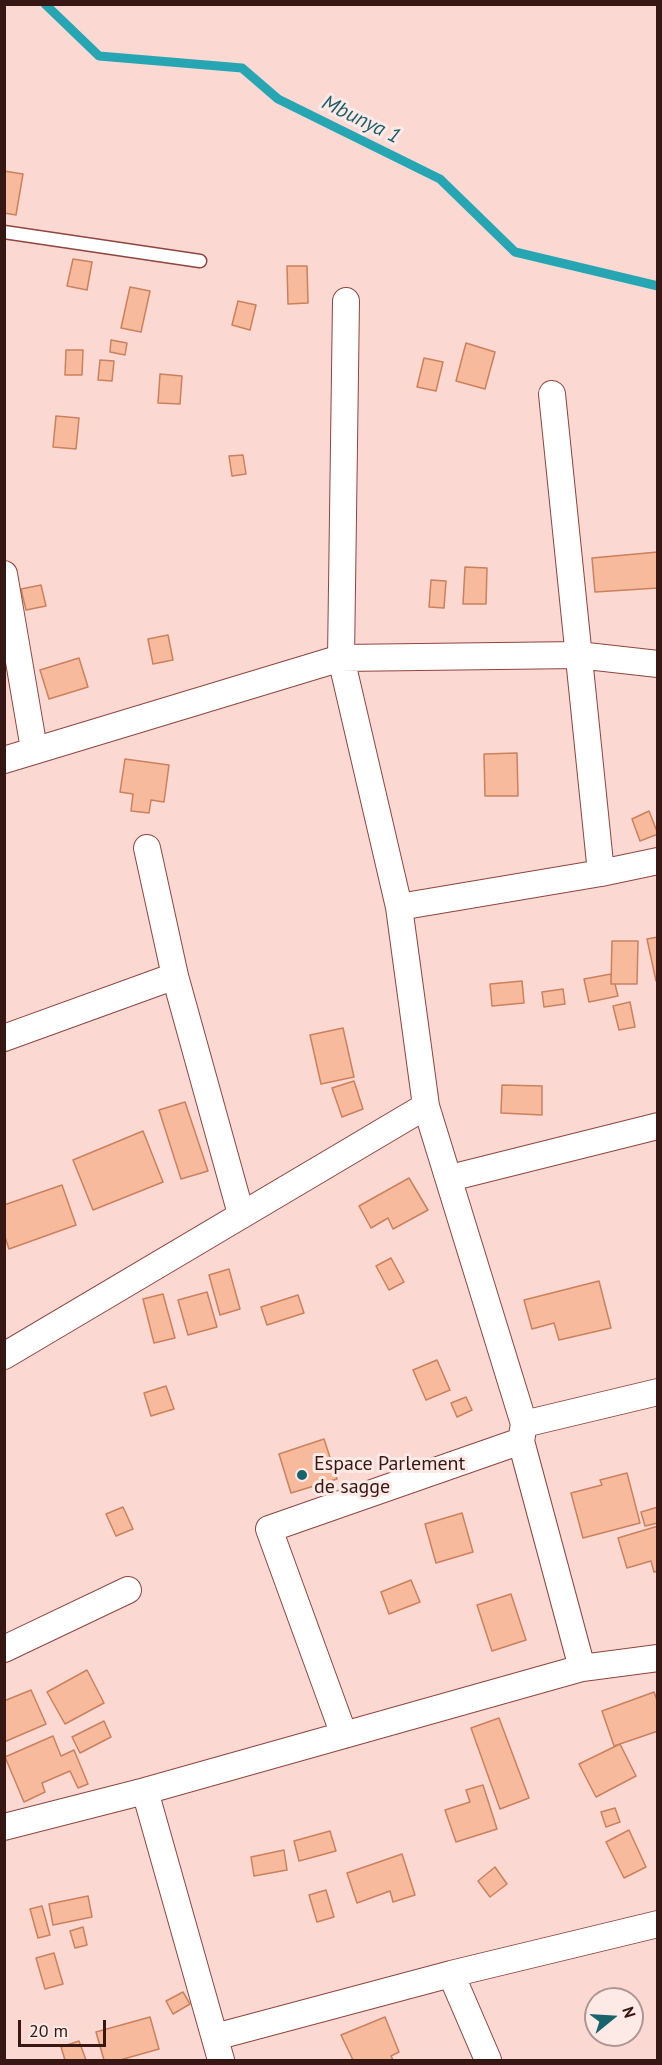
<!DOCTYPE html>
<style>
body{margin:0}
#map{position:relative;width:662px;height:2065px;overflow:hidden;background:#fcd8d3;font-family:"PT Sans",sans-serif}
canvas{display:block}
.frame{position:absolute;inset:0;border:6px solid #371714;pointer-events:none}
.north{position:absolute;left:584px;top:1987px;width:60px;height:60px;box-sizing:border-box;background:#fdeae7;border:2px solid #ae9693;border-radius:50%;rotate:72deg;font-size:16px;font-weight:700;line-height:24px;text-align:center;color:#371714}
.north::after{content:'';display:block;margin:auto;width:21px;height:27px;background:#17646d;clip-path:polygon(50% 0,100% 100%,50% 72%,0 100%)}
.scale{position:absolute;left:18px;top:2020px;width:88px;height:27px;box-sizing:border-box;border:3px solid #371714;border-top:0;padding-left:8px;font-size:18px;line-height:21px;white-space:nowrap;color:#371714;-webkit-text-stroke:4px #fdeae7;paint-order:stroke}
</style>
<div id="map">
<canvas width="662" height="2065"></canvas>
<div class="frame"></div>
<div class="north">N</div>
<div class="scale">20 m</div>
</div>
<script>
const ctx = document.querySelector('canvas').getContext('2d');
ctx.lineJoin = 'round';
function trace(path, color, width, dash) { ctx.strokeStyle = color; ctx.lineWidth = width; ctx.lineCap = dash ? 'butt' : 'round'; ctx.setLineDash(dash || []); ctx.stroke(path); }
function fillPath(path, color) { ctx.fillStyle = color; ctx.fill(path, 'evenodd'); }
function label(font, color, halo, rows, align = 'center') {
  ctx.font = font + ' "PT Sans",sans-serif'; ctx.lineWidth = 6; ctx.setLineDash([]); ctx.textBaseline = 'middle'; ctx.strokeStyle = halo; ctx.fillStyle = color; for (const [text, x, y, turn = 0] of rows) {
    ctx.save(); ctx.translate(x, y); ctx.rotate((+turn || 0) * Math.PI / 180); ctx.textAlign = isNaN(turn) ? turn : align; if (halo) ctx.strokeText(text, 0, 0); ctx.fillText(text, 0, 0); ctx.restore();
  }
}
trace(new Path2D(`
 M45,4l54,52 143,12 36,31 162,80 75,73 143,34`), '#26a5b3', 9);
const building = new Path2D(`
 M4,171l19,3 -7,41 -12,-2z
 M73,259l19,3 -5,28 -20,-4z
 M287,266h20l1,37 -20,1z
 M130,287l20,4 -9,41 -20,-4z
 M238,301l18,4 -6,25 -18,-5z
 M111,340l16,3 -2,12 -15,-3z
 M466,343l29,9 -10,37 -29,-8z
 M66,350h17l-1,25h-17z
 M424,358l19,4 -7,29 -19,-4z
 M100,360l14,1 -2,20 -14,-1z
 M160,374l22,2 -2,28 -22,-1z
 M56,416l23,2 -3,31 -23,-2z
 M243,455l3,19 -14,2 -3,-20z
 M658,552v36l-63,4 -3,-34z
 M465,567l22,1 -1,36h-23z
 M431,580l15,1 -2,27 -15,-1z
 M41,585l5,21 -20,4 -5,-21z
 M168,635l5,25 -20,4 -5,-25z
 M79,658l9,29 -39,12 -9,-29z
 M517,753l1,43h-33l-1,-42z
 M125,759l44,6 -5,37 -13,-2 -2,13 -18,-2 2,-17 -13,-2z
 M649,811l9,23 -18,7 -8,-22z
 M658,937v43l-2,1 -9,-42z
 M612,941h26l-1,43h-26z
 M611,974v10h4l3,12 -29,6 -5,-23z
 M522,981l2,22 -32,3 -2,-22z
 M563,989l2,15 -21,3 -2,-15z
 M630,1002l5,25 -16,3 -6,-24z
 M343,1028l11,49 -33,7 -11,-49z
 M354,1081l9,28 -21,8 -10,-29z
 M502,1085l40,1v29l-41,-2z
 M185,1102l23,69 -27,8 -22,-69z
 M143,1131l20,51 -70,28 -20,-50z
 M409,1178l19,32 -35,19 -5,-11 -17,10 -12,-22z
 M62,1185l14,40 -67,24 -5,-15v-29z
 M391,1258l13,24 -15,8 -13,-24z
 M229,1269l11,40 -20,6 -11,-40z
 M599,1281l12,47 -52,12 -5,-17 -22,6 -8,-29z
 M207,1292l10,35 -29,8 -10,-35z
 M163,1294l12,44 -21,5 -11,-44z
 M298,1295l6,18 -37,12 -6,-18z
 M437,1360l13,30 -24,10 -13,-30z
 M166,1386l8,23 -23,7 -7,-23z
 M466,1397l6,13 -15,7 -6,-14z
 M324,1439l13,40 -46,14 -12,-39z
 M627,1473l13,50 -57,15 -12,-45 31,-8 -2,-5z
 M123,1507l10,22 -17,7 -10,-22z
 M658,1507v16l-13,3 -4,-14z
 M462,1513l11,39 -37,11 -11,-39z
 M658,1526v45l-4,1 -3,-11 -24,7 -9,-30z
 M411,1580l9,22 -31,12 -8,-22z
 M511,1594l15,46 -34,11 -15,-46z
 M87,1670l17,33 -39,21 -18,-32z
 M31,1690l15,34 -42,18v-41z
 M654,1692l4,11v28l-44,15 -12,-35z
 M499,1718l30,80 -29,11 -29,-81z
 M104,1721l7,16 -31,16 -8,-16z
 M53,1736l8,20 13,-6 14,34 -10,4 -8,-17 -28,12 3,9 -21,10 -19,-45z
 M620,1744l16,32 -40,21 -17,-33z
 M483,1785l14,44 -41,13 -11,-32 25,-8 -4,-12z
 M615,1808l5,14 -14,5 -5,-15z
 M629,1830l17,37 -22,11 -18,-36z
 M330,1831l6,20 -37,10 -5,-20z
 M284,1850l3,20 -33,6 -3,-19z
 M402,1854l13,41 -22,7 -3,-11 -33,12 -10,-30z
 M495,1867l12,17 -17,13 -12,-16z
 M326,1890l8,27 -17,5 -8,-27z
 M88,1896l4,21 -39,8 -4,-21z
 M42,1906l8,29 -12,3 -8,-29z
 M83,1927l4,18 -12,3 -5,-17z
 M54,1953l9,31 -18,5 -9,-31z
 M183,1992l7,12 -17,10 -7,-13z
 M150,2017l9,32 -39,11h-16l-8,-28z
 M385,2017l14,35 -8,4 2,4h-40l-12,-25z
 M79,2041l7,19h-21l-4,-13z`);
fillPath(building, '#f8ba9c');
trace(building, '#ca815d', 1.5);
const service = new Path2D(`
 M4,232l196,29`);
const minor = new Path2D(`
 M346,301l-5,357 58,249 27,199 98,318 -3,17 61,227
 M552,394l49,479
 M4,574l30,175
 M4,760l337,-102 237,-3 80,9
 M147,848l28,128 66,238
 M399,907l202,-34 57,-12
 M4,1038l171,-62
 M450,1178l208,-52
 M4,1356l422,-250
 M524,1424l134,-32
 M4,1649l124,-59
 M344,1735l-75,-206 252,-88
 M145,1791l76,269
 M4,1827l141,-36 437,-123 76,-10
 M451,1974l37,86
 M215,2037l236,-63 207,-50`);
trace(service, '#90453e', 15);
trace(minor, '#90453e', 28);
trace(service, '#fff', 12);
trace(minor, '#fff', 26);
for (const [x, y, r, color] of [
 [302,1475,6,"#17646d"]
]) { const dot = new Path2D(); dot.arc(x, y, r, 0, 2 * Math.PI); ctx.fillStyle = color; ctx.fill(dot); trace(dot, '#fdeae7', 2); }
label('20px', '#371714', '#fdeae7', [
 ["Espace Parlement",314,1464],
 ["de sagge",314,1487]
], 'left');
label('italic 21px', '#185f67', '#fdeae7', [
 ["Mbunya 1",361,120,26]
]);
</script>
